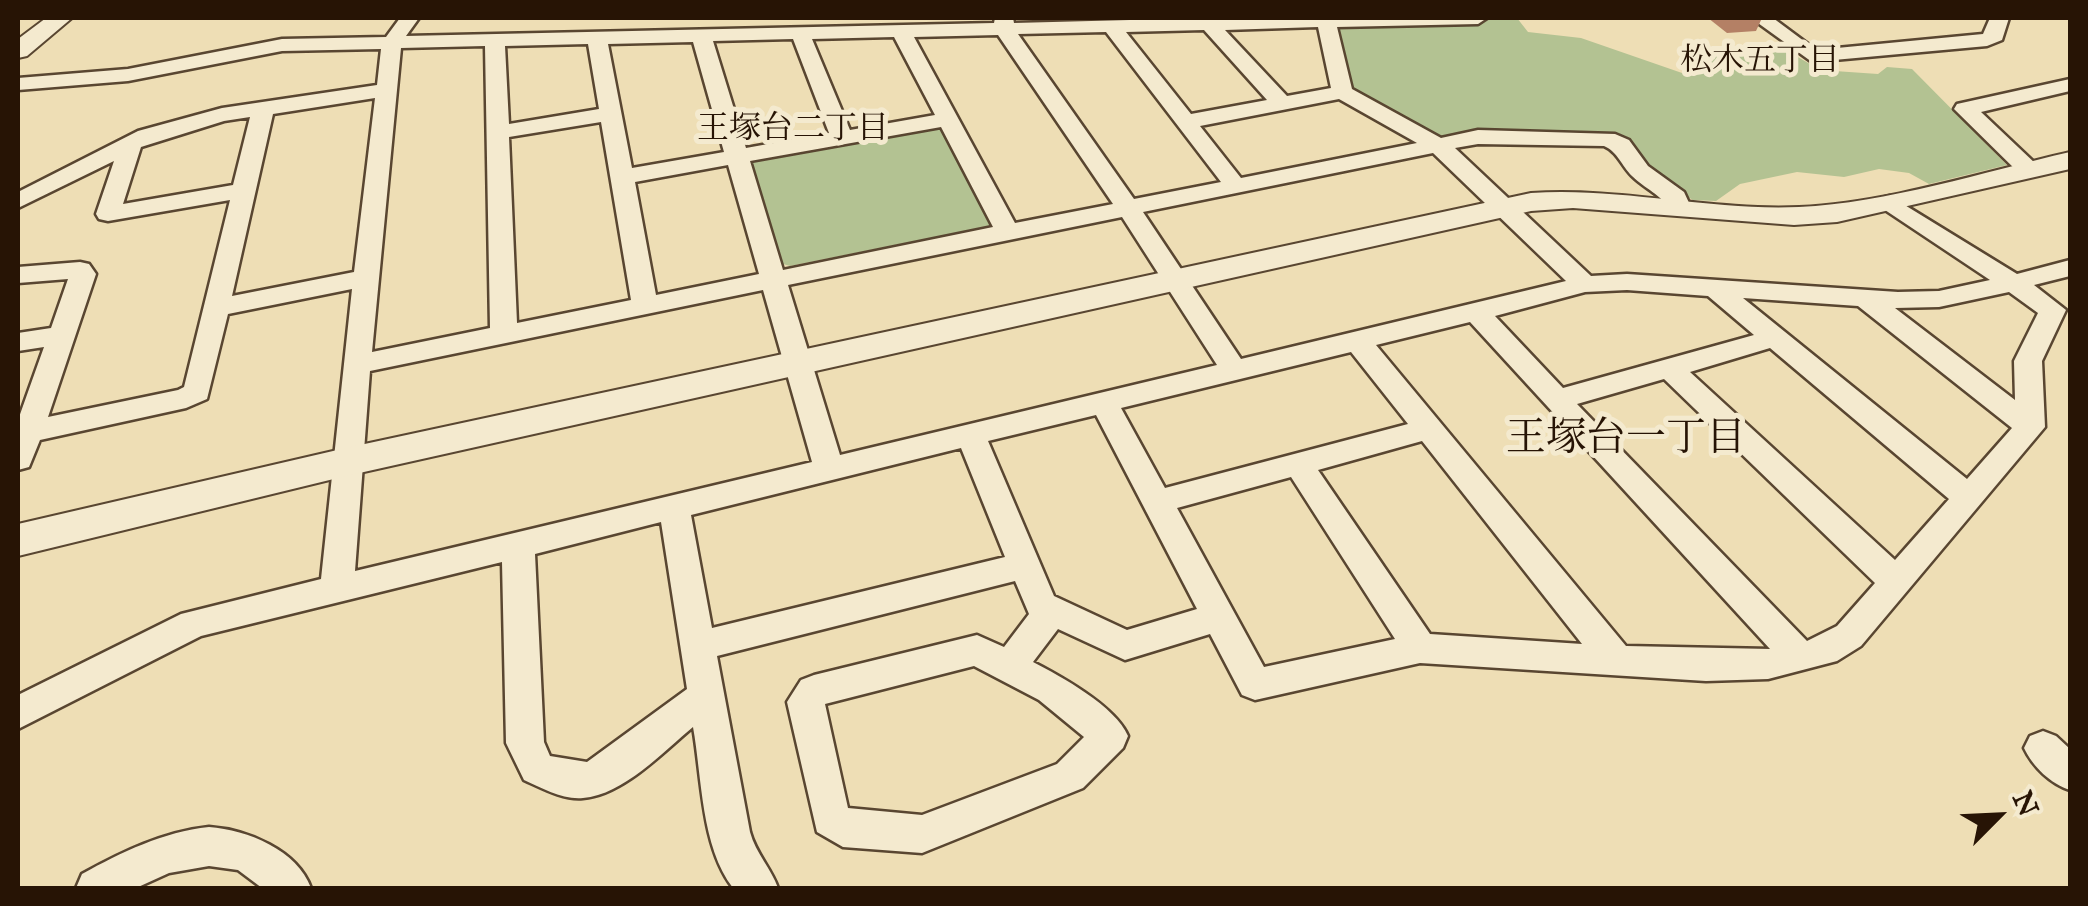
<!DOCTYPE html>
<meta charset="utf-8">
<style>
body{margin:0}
#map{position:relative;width:2088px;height:906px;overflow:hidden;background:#eedeb5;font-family:"IM FELL Great Primer",serif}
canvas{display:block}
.frame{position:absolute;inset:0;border:20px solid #271405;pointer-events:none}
.north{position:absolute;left:1948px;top:766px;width:100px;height:100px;-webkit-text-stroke:8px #f4eacf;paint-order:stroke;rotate:66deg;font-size:28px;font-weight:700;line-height:40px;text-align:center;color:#271405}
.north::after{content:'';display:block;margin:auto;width:35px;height:45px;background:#271405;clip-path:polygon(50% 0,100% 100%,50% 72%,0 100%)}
</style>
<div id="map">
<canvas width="2088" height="906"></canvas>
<div class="frame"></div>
<div class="north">N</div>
</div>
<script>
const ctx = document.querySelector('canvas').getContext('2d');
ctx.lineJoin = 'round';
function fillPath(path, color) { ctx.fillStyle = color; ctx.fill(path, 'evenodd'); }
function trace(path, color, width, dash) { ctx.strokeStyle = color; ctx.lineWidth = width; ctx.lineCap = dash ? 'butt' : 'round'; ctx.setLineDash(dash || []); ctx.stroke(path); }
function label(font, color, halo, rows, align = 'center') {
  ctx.font = font + ' "IM FELL Great Primer","Noto Serif JP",serif'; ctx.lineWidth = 10; ctx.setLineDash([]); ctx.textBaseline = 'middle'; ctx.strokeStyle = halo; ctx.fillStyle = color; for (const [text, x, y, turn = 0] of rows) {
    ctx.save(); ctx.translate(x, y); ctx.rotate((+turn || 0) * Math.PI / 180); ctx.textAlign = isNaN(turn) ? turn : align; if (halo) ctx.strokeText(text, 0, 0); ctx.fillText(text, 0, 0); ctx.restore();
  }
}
fillPath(new Path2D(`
 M1490,18h27l11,14 53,6 101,35 16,-6 8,-13 18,-4h62l34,20 58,4 9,-7 25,2 95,96 -78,19 -20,-11 -30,-4 -35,8 -47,-5 -57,12 -24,17 -23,-1 -43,-25 -28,-33 -188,-5 -83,-43 -19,-70z
 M935,125l9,4 48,92 -2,5 -200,40 -7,-2 -34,-101 4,-5z`), '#b3c292');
const minor = new Path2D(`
 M400,18h19l-13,18 588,-13 1,-5h18l1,5 193,-5h280l-9,6 -141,3 15,62 89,49 37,-8 137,4 14,6 19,26 36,26 6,13 -4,5h-16c-9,-16 -25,-21 -38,-34 -11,-11 -14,-24 -28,-30l-126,-2 -23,4 136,128 36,-2 271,18 41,-1 51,-11 -108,-72 -4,-5 4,-5 8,-2 127,78 53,-14v16l-36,9 32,25 -24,51 3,66 -184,219 -24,15 -69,18 -62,2 -286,-18 -165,37 -13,-5 -32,-61 -85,26 -67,-31 -25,33c29,15 82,44 95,74l-5,12 -40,40 -161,65 -79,-6 -26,-15 -30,-130 14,-22 13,-5 163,-40 27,12 25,-33 -14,-33 -298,75 33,176c6,22 21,36 28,56h-45c-32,-41 -31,-111 -40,-161 -29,24 -70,68 -110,71 -20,2 -41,-10 -59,-18l-18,-37 -4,-181 -301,74 -183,93v-34l163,-81 140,-35 31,-290 -124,25 -21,85 -21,9 -146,32 -11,27 -11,3v-50l26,-73 -26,4v-18l33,-5 17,-49 -50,4v-16l62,-5 9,2 7,10 -48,143 130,-27 6,-3 46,-187 -122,21 -9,-2 -3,-5 18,-53 -96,47v-16l120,-61 84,-23 155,-23 4,-36 -99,2 -154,30 -110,9v-12l110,-9 154,-30 104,-2zM1318,27l13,61 -44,8 -62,-66zM1204,30l63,70 -76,14 -65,-82zM1106,32l115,150 -87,17 -116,-165zM998,35l115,169 -98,19 -101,-186zM894,37l41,78 -85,15 -38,-91zM793,39l36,94 -83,15 -33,-107zM693,42l31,110 -92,16 -24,-124zM588,44l11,65 -90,15 -4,-78zM485,46l5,282 -118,24 29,-304zM375,98l-21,174 -122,24 41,-182zM1339,99l78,44 -176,35 -41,-52zM250,117l-17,68 -110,19 18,-57 83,-26zM601,122l30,178 -114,23 -8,-186zM941,127l52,100 -210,43 -33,-109zM1433,153l133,128 -325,78 -98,-147zM728,165l31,109 -103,21 -21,-113zM1122,217l95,148 -377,90 -52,-170zM763,290l49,172 -457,109 15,-200zM1627,290l81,6 46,39 -191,53 -68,-72 90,-24zM2009,292l29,21 -24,48 1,39 -120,-92 44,-1zM1743,298l115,8 154,122 -45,51zM1470,322l300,327 -144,-3 -250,-301zM1770,348l179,151 -54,61 -205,-188zM1351,352l57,72 -243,64 -44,-80zM1664,379l211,204 -38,43 -30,15 -230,-237zM1096,415l101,194 -70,21 -73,-34 -66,-155zM1422,441l160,203 -152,-10 -112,-164zM961,448l44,109 -293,71 -21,-113zM1291,477l104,162 -131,28 -87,-159zM661,522l26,167 -100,73 -37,-6 -6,-14 -9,-188zM974,666l65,34 45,37 -27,27 -135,51 -74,-7 -23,-104z
 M1751,18h22l43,32 167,-16 7,-16h19l-7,22 -15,6 -175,16z
 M2070,79v12l-89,21 56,53 4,5 -4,5h-16l-67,-66 3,-5z
 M2043,731l13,5 14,13v41c-19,-6 -37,-23 -46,-42l6,-12z
 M209,827c39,3 88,23 102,61h-49l-24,-18 -29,-4 -40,7 -33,15h-60l6,-14c40,-22 81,-42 127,-47z`);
const tertiary = new Path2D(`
 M46,18h26l-45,38 -9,2v-19z
 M2070,152v17l-233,53 -43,3 -221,-17 -42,3 -1185,265 -328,80v-32l328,-76 1185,-255c90,-6 180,18 268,14 88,-4 184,-35 271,-55z`);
trace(minor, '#594631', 5);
trace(tertiary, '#594631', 4);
fillPath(minor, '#f4eacf');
fillPath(tertiary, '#f4eacf');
fillPath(new Path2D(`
 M1708,18h54l-6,13 -29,2z`), '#b48065');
label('32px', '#271405', '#f4eacf', [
 ["松木五丁目",1760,62],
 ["王塚台二丁目",793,130]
]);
label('40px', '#271405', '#f4eacf', [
 ["王塚台一丁目",1626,440]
]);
</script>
